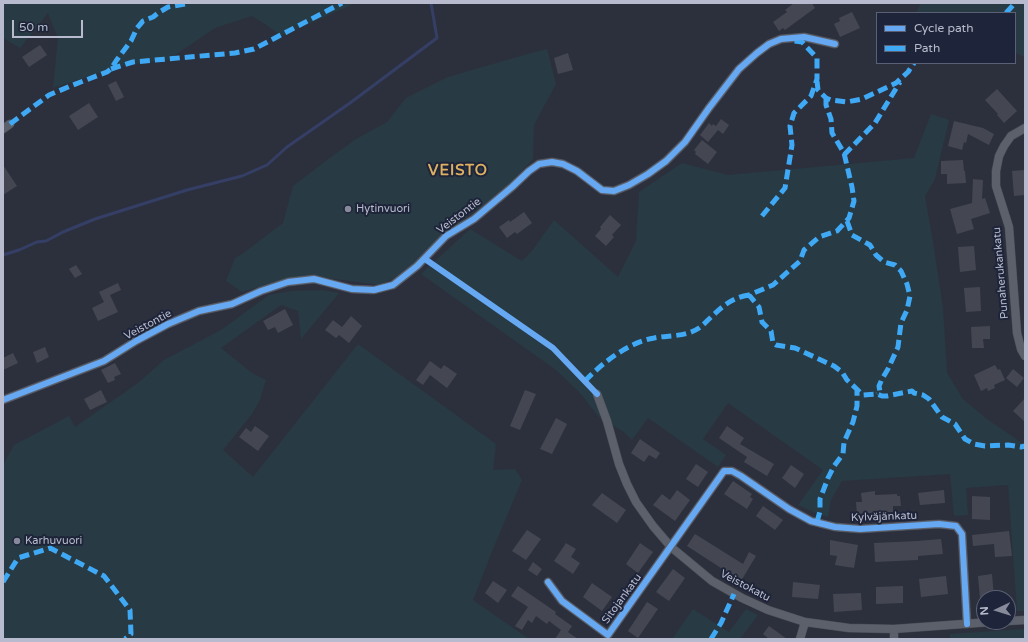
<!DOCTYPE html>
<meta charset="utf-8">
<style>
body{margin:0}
#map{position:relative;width:1028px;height:642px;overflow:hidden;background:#2c303d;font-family:"Varela Round",sans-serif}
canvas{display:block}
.frame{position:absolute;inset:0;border:4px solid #b7bbcd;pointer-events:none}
.legend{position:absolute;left:876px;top:12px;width:140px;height:52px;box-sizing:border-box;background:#1e2439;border:1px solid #5b6074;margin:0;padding:5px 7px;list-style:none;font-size:12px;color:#b7bbcd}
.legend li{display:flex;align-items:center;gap:8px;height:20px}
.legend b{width:20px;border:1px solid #5b6074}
.north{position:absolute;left:976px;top:590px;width:40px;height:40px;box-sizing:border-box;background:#1e2439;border:1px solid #5b6074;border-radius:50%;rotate:266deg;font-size:11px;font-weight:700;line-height:16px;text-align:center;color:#b7bbcd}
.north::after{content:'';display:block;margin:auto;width:14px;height:18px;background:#868a9b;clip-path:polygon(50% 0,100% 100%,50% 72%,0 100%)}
.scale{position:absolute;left:12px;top:20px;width:71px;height:18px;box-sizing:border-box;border:2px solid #b7bbcd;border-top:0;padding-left:5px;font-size:12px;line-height:14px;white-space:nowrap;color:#b7bbcd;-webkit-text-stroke:3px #1e2439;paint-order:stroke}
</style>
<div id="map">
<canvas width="1028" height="642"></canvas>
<div class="frame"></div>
<ul class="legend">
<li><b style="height:5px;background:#66a8f1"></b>Cycle path</li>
<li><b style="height:5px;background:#3fa9f5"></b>Path</li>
</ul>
<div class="north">N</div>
<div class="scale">50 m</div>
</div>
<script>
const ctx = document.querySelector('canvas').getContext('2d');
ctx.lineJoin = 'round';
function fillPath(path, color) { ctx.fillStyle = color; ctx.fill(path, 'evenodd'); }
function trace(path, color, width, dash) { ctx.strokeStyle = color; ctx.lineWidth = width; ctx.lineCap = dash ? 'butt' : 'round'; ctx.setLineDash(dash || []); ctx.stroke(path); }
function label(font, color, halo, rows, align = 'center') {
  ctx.font = font + ' "Varela Round",sans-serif'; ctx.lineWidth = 4; ctx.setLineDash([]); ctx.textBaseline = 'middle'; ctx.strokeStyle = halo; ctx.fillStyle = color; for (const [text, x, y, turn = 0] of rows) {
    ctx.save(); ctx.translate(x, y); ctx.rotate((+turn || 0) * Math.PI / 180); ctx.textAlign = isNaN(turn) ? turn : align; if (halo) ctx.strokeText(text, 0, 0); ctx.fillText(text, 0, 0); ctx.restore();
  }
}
fillPath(new Path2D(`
 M3,3h350l-4,3 -68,30 -13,-10 -16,-10 -37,12 -47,32 -47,6 -68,22 5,-50 -10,-25 -28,35 -17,-10z
 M921,3h104v54l-10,-4v-40h-99z
 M547,49l9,35 -22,41 -1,34 -27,29 -59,44 -44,42 -24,11 -51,-7h-37l-49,14 -16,-11 9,-23 7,-4 41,-31 10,-37 34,-26 29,-21 31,-17 19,-24 42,-21 76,-22z
 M931,114l18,6 -14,59 -10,17 8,46 10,66 4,65 16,26 24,20 38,26v166h-8l-9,-126 -42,3 2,27 -14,1 -4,-42 -108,7 -11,19 -3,17 -10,-3 -20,-9 25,-35 -95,-67 -25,36 23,16 -8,12 -70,-49 -16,22 -8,-8 -25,-15 -19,-24 -24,-23 -135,-96 49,-45 52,32 10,-10 22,-31 64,57 18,-36 3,-49 43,-29 46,12 186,-17z
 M322,290l17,3 -38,46 -3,-28 -17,-6 -60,43 31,25 14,7 -6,20 -8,14 -29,36 30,27 105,-133 138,100 -3,26 22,-1 7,11 -29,69 -20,51 56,39h-526v-174l11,-20 55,-29 6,11 63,-44 26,-23 57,-30 48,-35 22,-4z
 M693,609l36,23 17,-23 12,6 -18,24h-68z
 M1025,629v10h-75v-5z`), '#283a44');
trace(new Path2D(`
 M3,255l16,-5 18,-8 9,-1 17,-9 32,-13 92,-29 55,-14 25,-11 20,-18 63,-44 87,-65 -6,-35`), '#353f66', 3);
fillPath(new Path2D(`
 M794,3h18l3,5 -30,22 -2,-2 -4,3 -6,-9 14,-10 -2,-2z
 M852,12l8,16 -20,9 -6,-13 6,-3 -1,-3z
 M40,45l7,10 -18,12 -7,-10z
 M568,53l5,17 -15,4 -4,-16z
 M116,81l8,16 -8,4 -8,-16z
 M997,89l20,22 -13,12 -7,-8 1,-1 -13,-14z
 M89,103l9,14 -20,13 -9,-14z
 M721,119l8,6 -6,9 -5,-4 -10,12 -8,-7 9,-12 3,3 1,-2 3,2z
 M954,121l29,7 11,6 -5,11 -21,-11 -2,9 -2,-1 -2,8 -14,-4z
 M702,140l15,12 -9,12 -13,-10 1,-2 -2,-2z
 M963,160l1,11h1l1,12 -19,1v-10h-6v-13z
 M3,165l14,21 -14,9z
 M1025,170v25l-11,1 -2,-25z
 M973,179l10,1 -1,19 3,-1 5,15 -19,6 3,10 -17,5 -7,-25 22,-6z
 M524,212l8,11 -15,11 -2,-2 -8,6 -8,-11 10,-7 1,2z
 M610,215l11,10 -9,10 2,2 -8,9 -11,-10 6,-7 -1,-2z
 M974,246l2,24 -16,2 -2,-25z
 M76,265l6,9 -7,4 -6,-9z
 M118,283l3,7 -11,5 8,17 -20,9 -6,-13 12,-6 -5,-10z
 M980,287l1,24 -15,1 -2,-24z
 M285,309l8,16 -15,8 -3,-6 -7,3 -5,-9z
 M351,316l11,10 -13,17 -10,-8 -3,3 -11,-8 8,-10 9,7z
 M990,326v13h-7l1,9h-12l-1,-21z
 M45,347l4,10 -12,6 -4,-11z
 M13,353l5,10 -15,7v-12z
 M430,361l11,8 3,-4 13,9 -10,14 -17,-13 -7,10 -7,-5z
 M115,363l6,11 -7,3 1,3 -7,3 -7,-13z
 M995,365l3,5 2,-1 5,11 -11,5 1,3 -7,3 -1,-3 -6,3 -7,-16z
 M1013,369l11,9 -7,9 -11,-9z
 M101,390l6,12 -17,8 -6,-11z
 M525,390l11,4 -16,36 -10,-4z
 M1025,398v24l-12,-11z
 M556,418l11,6 -15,30 -12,-5z
 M255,426l14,10 -11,15 -19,-14 7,-9 5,4z
 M727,426l17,12 -4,6 34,20 -7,12 -23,-14 3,-5 -28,-19z
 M640,439l20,14 -4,6 -7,-4 -5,7 -13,-9z
 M696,464l12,8 -10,15 -12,-8z
 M791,465l13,9 -9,14 -13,-10z
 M733,481l19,13 -2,3 3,2 -6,10 -23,-15z
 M677,490l13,10 -15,21 -22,-16 9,-11 8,6z
 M944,490l1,13 -25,2 -2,-12z
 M875,491v4l22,-1v2h3l1,10h-8v7h-9v-1l-27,3 -1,-13h6l-1,-9z
 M602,493l24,17 -9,13 -25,-18z
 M972,496l18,1v23l-18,-1z
 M763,506l20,14 -8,10 -19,-14z
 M527,530l14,9 -15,21 -14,-9z
 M1009,531l3,25 -17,1 -1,-13 -21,2 -1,-11z
 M695,534l48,30 6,-12 7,4 -15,25 -54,-35z
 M941,539l2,15 -25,2v4l-43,2 -1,-19 43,-2z
 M830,540l28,5 -4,23 -19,-3 2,-9 -7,-1z
 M566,543l10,6 -5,8 9,6 -7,11 -19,-13z
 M640,543l13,9 -15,21 -12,-9z
 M533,562l9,7 -5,7 -9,-6z
 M673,569l12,9 -16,23 -13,-9z
 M992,574l2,24h-14l-2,-22z
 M946,576l2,18 -27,3 -2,-18z
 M493,581l14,9 -9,13 -13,-10z
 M793,582l27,3 -2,14 -26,-2z
 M592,583l20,14 -10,14 -19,-14z
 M518,586l38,26 -1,2 17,12 -4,6 10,7h-23l6,-9 -12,-9 -2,3 -11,-8 -4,7 -4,-3 -6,10 -7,-4 13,-19 -17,-11z
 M903,586v17l-27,1v-17z
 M861,593l1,17 -28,2 -1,-18z
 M647,602l11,7 -20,29 -10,-7z
 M769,626l18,13h-18l-6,-5z`), '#444752');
const minor = new Path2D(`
 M1025,128l-14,8 -7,10 -5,10 -3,15v15l13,41 8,106 4,16 4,7
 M3,129l7,-5
 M597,394l10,27 12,43 8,20 9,18 17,24 18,21 41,34 30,17 26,12 37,12 44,6 45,1 97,-7
 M3,400l101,-39 32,-20 32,-17 31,-13 33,-7 29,-13 27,-9 26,-3 38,10 22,1 19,-5 24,-19 29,-30 28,-17 38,-32 17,-16 10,-7 13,-2 11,2 14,7 25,19 12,1 15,-6 19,-11 18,-13 19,-19 24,-34 30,-39 18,-16 12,-9 12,-5 23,-2 31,7
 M548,582l14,19 46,34 116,-164h8l9,5 48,33 22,12 24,6 25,2 79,-5 17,2 6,8 5,90
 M1008,621l17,-1
 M800,639l5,-17
 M894,639v-10`);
trace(minor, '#494c56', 9);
trace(minor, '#5c606a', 8);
trace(new Path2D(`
 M1006,13l9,-10
 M111,69l22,-7 102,-9 19,-4 88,-46
 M817,81l1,9 8,8 5,2 16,2 15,-3 34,-16 12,-11 6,-9
 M826,98v7l5,14 1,14 12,20 8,34 2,14 -5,17 -12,13 -18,6 -15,13 -4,11 -27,24 -24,10 10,12 3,15 9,9 2,12 3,2 19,3 39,18 8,6 5,8 16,15 14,-1 5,2h5l25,-5 2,2 9,2 6,4 13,18 13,7 10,15 9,5 11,2 23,-1 13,2 4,-1
 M10,124l39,-29 24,-10 34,-13 4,-3 5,-8 15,-20 6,-13 6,-7 10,-4 5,-4 10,-6 17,-3 4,-1
 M844,155l31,-32 25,-41
 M762,216l23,-28 7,-43 -2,-19 4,-13 17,-17 6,-17v-21l-15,-16 -8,-1
 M847,221l5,14 18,10 6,10 8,7 11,3 6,6 6,13 3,12 -3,14 -6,13 -3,24 -10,22 -6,10 -3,7 1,6 -3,2
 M585,381c17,-18 44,-39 69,-43 15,-3 32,-1 45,-10 3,-2 6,-5 9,-8 13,-12 22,-22 41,-25
 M817,522l3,-11v-12l8,-21 6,-12 9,-12 1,-12 9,-20 4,-16v-16
 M3,582l15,-24 32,-10 54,28 26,34 1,24 -6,5
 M711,639l10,-16 13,-29`), '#3fa9f5', 5, [10, 5]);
trace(new Path2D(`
 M425,259l128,89 44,46
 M3,400l101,-39 32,-20 32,-17 31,-13 33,-7 29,-13 27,-9 26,-3 38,10 22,1 19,-5 24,-19 29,-30 28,-17 38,-32 17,-16 10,-7 13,-2 11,2 14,7 25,19 12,1 15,-6 19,-11 18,-13 19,-19 24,-34 30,-39 18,-16 12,-9 12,-5 23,-2 31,7
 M548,582l14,19 46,34 116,-164h8l9,5 48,33 22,12 24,6 25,2 79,-5 17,2 6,8 5,90`), '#66a8f1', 6);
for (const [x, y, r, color] of [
 [348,209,4,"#868a9b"],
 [17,541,4,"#868a9b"]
]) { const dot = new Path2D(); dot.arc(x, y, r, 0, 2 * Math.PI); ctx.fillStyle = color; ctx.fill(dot); trace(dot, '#1e2439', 1.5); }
label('11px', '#b7bbcd', '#1e2439', [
 ["Hytinvuori",356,209],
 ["Karhuvuori",25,541]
], 'left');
label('11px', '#b7bbcd', '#1e2439', [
 ["Veistontie",459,216,-37],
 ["Punaherukankatu",1001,273,-95],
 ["Veistontie",148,325,-28],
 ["Kylväjänkatu",884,517,-2],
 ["Veistokatu",745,586,28],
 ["Sitojankatu",622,599,-54]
]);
ctx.letterSpacing = '1px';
label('bold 15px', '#ddb162', '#1e2439', [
 ["VEISTO",458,171]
]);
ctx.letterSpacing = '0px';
</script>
